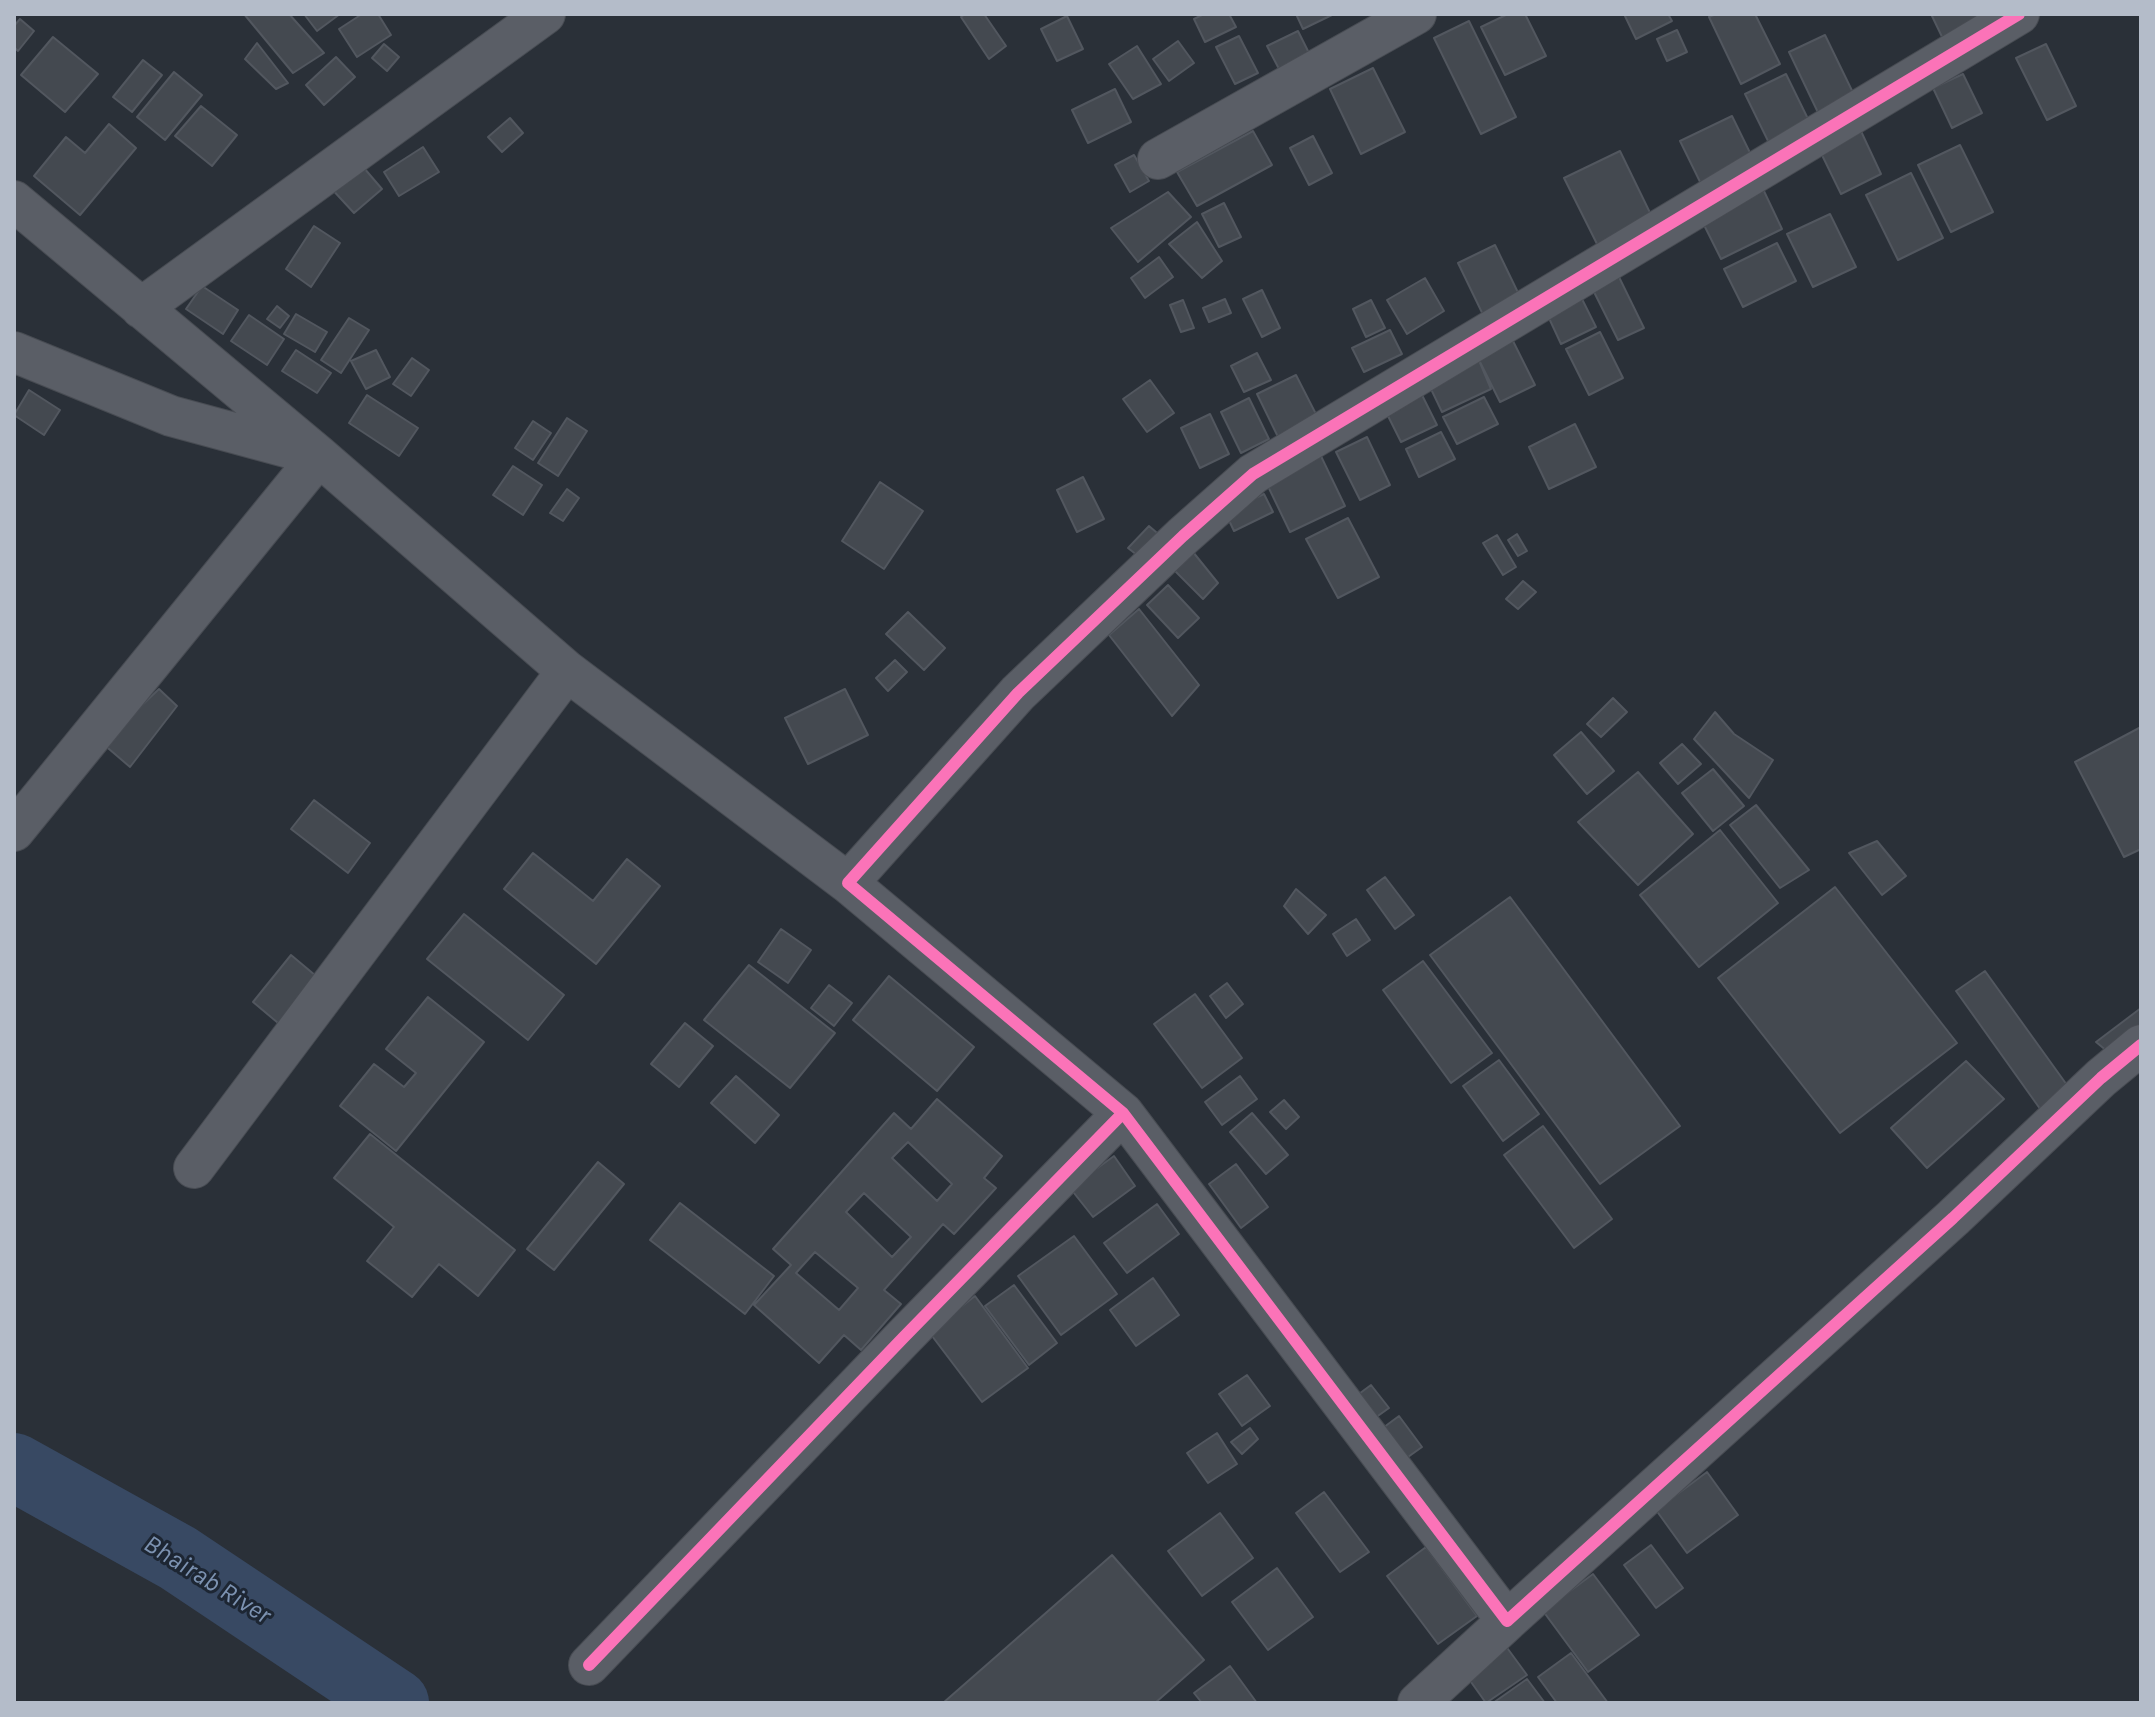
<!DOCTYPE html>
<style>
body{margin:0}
#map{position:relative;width:2155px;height:1717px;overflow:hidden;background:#2a3038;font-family:Karla,sans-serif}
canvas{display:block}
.frame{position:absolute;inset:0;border:16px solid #b4bcc9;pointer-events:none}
</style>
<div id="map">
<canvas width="2155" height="1717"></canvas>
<div class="frame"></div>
</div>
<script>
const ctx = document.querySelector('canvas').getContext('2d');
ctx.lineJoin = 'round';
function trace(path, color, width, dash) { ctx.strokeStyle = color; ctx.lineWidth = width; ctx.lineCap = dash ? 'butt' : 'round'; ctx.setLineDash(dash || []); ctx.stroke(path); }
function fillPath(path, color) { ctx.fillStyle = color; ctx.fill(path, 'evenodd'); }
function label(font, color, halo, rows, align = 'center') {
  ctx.font = font + ' Karla,sans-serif'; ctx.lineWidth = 6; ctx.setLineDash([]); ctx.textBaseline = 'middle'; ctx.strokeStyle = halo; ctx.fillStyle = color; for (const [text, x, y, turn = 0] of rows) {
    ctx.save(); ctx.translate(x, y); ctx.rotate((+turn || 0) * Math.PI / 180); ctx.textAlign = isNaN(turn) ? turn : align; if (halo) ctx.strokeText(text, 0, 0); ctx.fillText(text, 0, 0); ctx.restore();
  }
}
trace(new Path2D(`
 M14,1467l164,91 217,145`), '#384963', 68);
const building = new Path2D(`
 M244,14h45l35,39 -31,20z
 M304,14h36l-23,17z
 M362,14h16l13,21 -34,22 -18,-28z
 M965,14h19l22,32 -17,13 -28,-42z
 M1204,14h25l7,13 -31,15 -11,-23z
 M1296,14h38l-31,15z
 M1508,14h17l21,42 -41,19 -24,-48z
 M1624,14h44l4,7 -36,18z
 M1716,14h39l25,50 -39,20 -32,-67z
 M1931,14h49l5,10 -40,19z
 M1067,16l16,33 -26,12 -16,-32z
 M20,19l14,12 -16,20 -4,-4v-21z
 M1469,21l47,96 -35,17 -47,-96z
 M1677,30l10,22 -20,9 -10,-22z
 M1298,31l11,22 -30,16 -12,-23z
 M1825,35l34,70 -36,18 -34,-71z
 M1239,36l19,37 -23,11 -19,-37z
 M53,37l45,37 -33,38 -44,-37z
 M1178,41l16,22 -25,18 -16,-22z
 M257,43l31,40 -12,6 -31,-30z
 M384,44l15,13 -12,14 -15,-13z
 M2046,44l30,62 -29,14 -31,-62z
 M1137,46l24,38 -28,15 -24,-35z
 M336,57l19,20 -31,28 -18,-20z
 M143,60l19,15 -30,37 -19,-15z
 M1373,68l32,64 -44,22 -31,-65z
 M174,72l28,23 -37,45 -28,-23z
 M1786,74l25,51 -41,20 -25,-51z
 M1963,74l19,39 -30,15 -19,-40z
 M1115,89l16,33 -43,21 -16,-33z
 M201,106l36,29 -25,31 -37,-30z
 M1732,116l25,51 -52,25 -25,-51z
 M510,118l13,15 -21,19 -14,-15z
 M109,124l27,24 -56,67 -46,-39 32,-39 19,16z
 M1860,129l21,45 -40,20 -22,-45z
 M1253,131l19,34 -75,41 -20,-34z
 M1313,136l19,37 -23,12 -19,-37z
 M1960,145l33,67 -42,20 -33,-67z
 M423,147l16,25 -40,24 -15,-24z
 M1620,151l35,72 -55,27 -36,-72z
 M1134,155l15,26 -19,11 -15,-27z
 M358,161l24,28 -28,24 -25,-27z
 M1911,173l32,65 -45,22 -32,-65z
 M1763,189l19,40 -61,30 -20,-40z
 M1168,192l23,25 -53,45 -27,-34z
 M1224,203l17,34 -22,10 -17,-33z
 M1830,214l26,53 -43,20 -26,-53z
 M1197,222l25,39 -20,17 -33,-34z
 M314,226l26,17 -29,44 -25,-18z
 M1777,243l19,38 -53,26 -19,-38z
 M1495,245l29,60 -37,18 -29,-60z
 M1159,257l14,20 -28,21 -14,-20z
 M1618,275l26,53 -26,12 -26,-52z
 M1425,278l19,33 -37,23 -20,-34z
 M202,286l36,24 -15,24 -37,-25z
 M1262,290l18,38 -18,9 -19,-38z
 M1225,299l6,14 -22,9 -6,-14z
 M1582,299l14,28 -35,17 -13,-28z
 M1183,300l11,28 -13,4 -11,-27z
 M1371,300l14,28 -19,9 -13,-28z
 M277,306l12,10 -9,12 -13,-9z
 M296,314l31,18 -12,20 -31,-18z
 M249,315l35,24 -17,26 -36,-24z
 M349,318l20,12 -28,43 -20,-13z
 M1390,330l12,24 -38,18 -12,-24z
 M1600,332l23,46 -34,17 -23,-46z
 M1513,341l22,44 -35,17 -22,-44z
 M296,350l35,23 -14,20 -35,-22z
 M376,350l14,27 -24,12 -15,-28z
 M1257,353l14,27 -27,12 -13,-26z
 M412,358l17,12 -18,26 -18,-12z
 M1478,358l13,31 -49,23 -12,-25z
 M1296,375l23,45 -40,19 -22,-45z
 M1150,380l24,33 -27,19 -24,-33z
 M29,390l31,20 -16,25 -30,-20z
 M1420,391l17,34 -36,17 -17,-34z
 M367,395l51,33 -19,28 -50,-33z
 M1484,397l14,27 -41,20 -14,-27z
 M1249,398l20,41 -28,14 -20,-41z
 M1210,414l19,40 -29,14 -19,-40z
 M567,418l20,13 -29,45 -20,-13z
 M533,421l18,12 -18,27 -18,-12z
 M1575,424l21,43 -47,22 -20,-42z
 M1441,432l14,27 -36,18 -13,-28z
 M1367,437l23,48 -30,15 -24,-48z
 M1319,452l26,54 -55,26 -26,-54z
 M513,466l29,19 -19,30 -30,-20z
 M1083,477l21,42 -27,13 -20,-42z
 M880,482l43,29 -39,58 -42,-28z
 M567,489l12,9 -16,23 -13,-8z
 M1264,494l9,18 -39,19 -9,-19z
 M1348,518l31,59 -41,21 -32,-59z
 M1149,526l14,12 -21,21 -14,-11z
 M1517,534l10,17 -9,5 -10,-16z
 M1497,535l19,32 -13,8 -20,-32z
 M1193,552l25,31 -15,16 -30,-30z
 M1523,581l13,11 -18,17 -12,-10z
 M1168,585l31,33 -21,20 -31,-33z
 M1139,609l60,76 -27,31 -63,-81z
 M908,612l37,36 -21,22 -38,-36z
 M895,660l12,12 -19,19 -12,-13z
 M159,689l18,17 -47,61 -28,-24z
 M845,689l23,46 -60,29 -23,-46z
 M1613,698l14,14 -26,25 -14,-13z
 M1715,712l19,22 39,26 -24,38 -55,-59z
 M2141,727v122l-17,8 -49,-95z
 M1581,732l33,39 -27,23 -33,-39z
 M1682,744l19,20 -23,20 -18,-21z
 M1713,769l31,37 -31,25 -31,-38z
 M1638,772l55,62 -55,51 -60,-63z
 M314,800l56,43 -22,30 -57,-44z
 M1756,805l53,65 -29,18 -50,-63z
 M1720,830l58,73 -79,64 -59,-72z
 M1877,841l29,35 -24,19 -33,-42z
 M533,853l60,48 34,-42 33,27 -64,78 -92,-75z
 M1385,877l29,38 -19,14 -28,-39z
 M1835,887l122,156 -117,90 -122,-155z
 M1296,889l30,26 -18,19 -24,-28z
 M1510,897l170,229 -80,58 -170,-229z
 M464,914l100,81 -36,45 -101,-81z
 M1356,919l14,21 -23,16 -14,-22z
 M781,929l30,21 -23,33 -30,-21z
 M291,955l31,26 -38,47 -31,-26z
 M1423,961l69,92 -41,30 -68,-93z
 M749,965l86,68 -45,55 -86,-68z
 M1985,971l87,121 -29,21 -87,-122z
 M889,976l85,71 -37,44 -84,-71z
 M1227,983l16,21 -17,14 -16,-22z
 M829,985l23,18 -18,23 -23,-18z
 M1195,994l47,64 -40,30 -48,-64z
 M428,997l56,45 -88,109 -56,-45 34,-42 30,23 12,-14 -30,-24z
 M2141,1008v32l-22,21 -23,-19z
 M685,1023l28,23 -34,41 -28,-23z
 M1499,1060l40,54 -36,27 -40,-55z
 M1966,1061l38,38 -77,69 -36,-40z
 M736,1076l43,39 -24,28 -44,-40z
 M1240,1076l17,23 -35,26 -17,-23z
 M937,1099l65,57 -18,22 12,10 -42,46 -11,-10 -59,66 17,14 -40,46 -17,-15 -25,28 -65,-58 37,-40 -18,-16 121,-136 17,16zM908,1142l44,42 -15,17 -45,-43zM864,1193l47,44 -19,20 -46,-45zM815,1252l43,36 -19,22 -43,-37z
 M1284,1100l15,17 -13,12 -16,-17z
 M1252,1113l36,42 -22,19 -36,-42z
 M1543,1126l69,93 -38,29 -70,-93z
 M370,1134l145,116 -37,46 -39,-32 -27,33 -45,-36 27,-34 -60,-49z
 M1114,1156l21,30 -42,31 -23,-29z
 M598,1162l26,22 -70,86 -27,-21z
 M1236,1164l32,43 -27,21 -32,-44z
 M680,1203l94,73 -29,38 -95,-74z
 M1157,1204l22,30 -52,39 -23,-30z
 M1074,1236l43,58 -56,41 -43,-59z
 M1153,1278l26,37 -43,31 -26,-36z
 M1014,1285l43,58 -28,22 -44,-59z
 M975,1296l53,72 -46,34 -53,-70z
 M1247,1375l23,31 -28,20 -23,-32z
 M1371,1385l18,23 -28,20 -17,-23z
 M1399,1416l23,31 -28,20 -22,-31z
 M1250,1428l8,11 -16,15 -11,-12z
 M1217,1433l20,31 -29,19 -21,-30z
 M1707,1472l31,43 -51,38 -31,-43z
 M1324,1492l45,60 -29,20 -44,-59z
 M1220,1513l33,45 -51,38 -34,-45z
 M1651,1545l32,43 -27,20 -32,-43z
 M1426,1547l51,69 -39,28 -51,-68z
 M1112,1555l92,105 -49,43h-212z
 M1277,1568l36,49 -45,33 -36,-48z
 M1593,1574l46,61 -51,37 -45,-61z
 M1505,1645l22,30 -41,28 -20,-28z
 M1571,1653l37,50h-51l-19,-26z
 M1230,1666l27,37h-55l-8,-10z
 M1527,1679l18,24h-52z`);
fillPath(building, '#444950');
trace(building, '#52575f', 2);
const minor = new Path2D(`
 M1158,159l258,-145
 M14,201l305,255 -148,-40 -157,-64
 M141,308l404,-294
 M14,831l305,-375 248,215
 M1123,1113l384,508 446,-403 148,-140 40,-33
 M194,1168l373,-497 281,212
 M589,1665l314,-327 220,-225 -275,-230 170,-190 165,-157 70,-62 766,-460
 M1418,1703l89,-82`);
trace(minor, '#484c53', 42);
trace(minor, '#5a5e66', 40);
trace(new Path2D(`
 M1123,1113l384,508 446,-403 148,-140 40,-33
 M589,1665l314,-327 220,-225 -275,-230 170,-190 165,-157 70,-62 766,-460`), '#fb73b8', 12);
label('italic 26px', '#7c92b1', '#1d2633', [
 ["Bhairab River",207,1580,32]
]);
</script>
